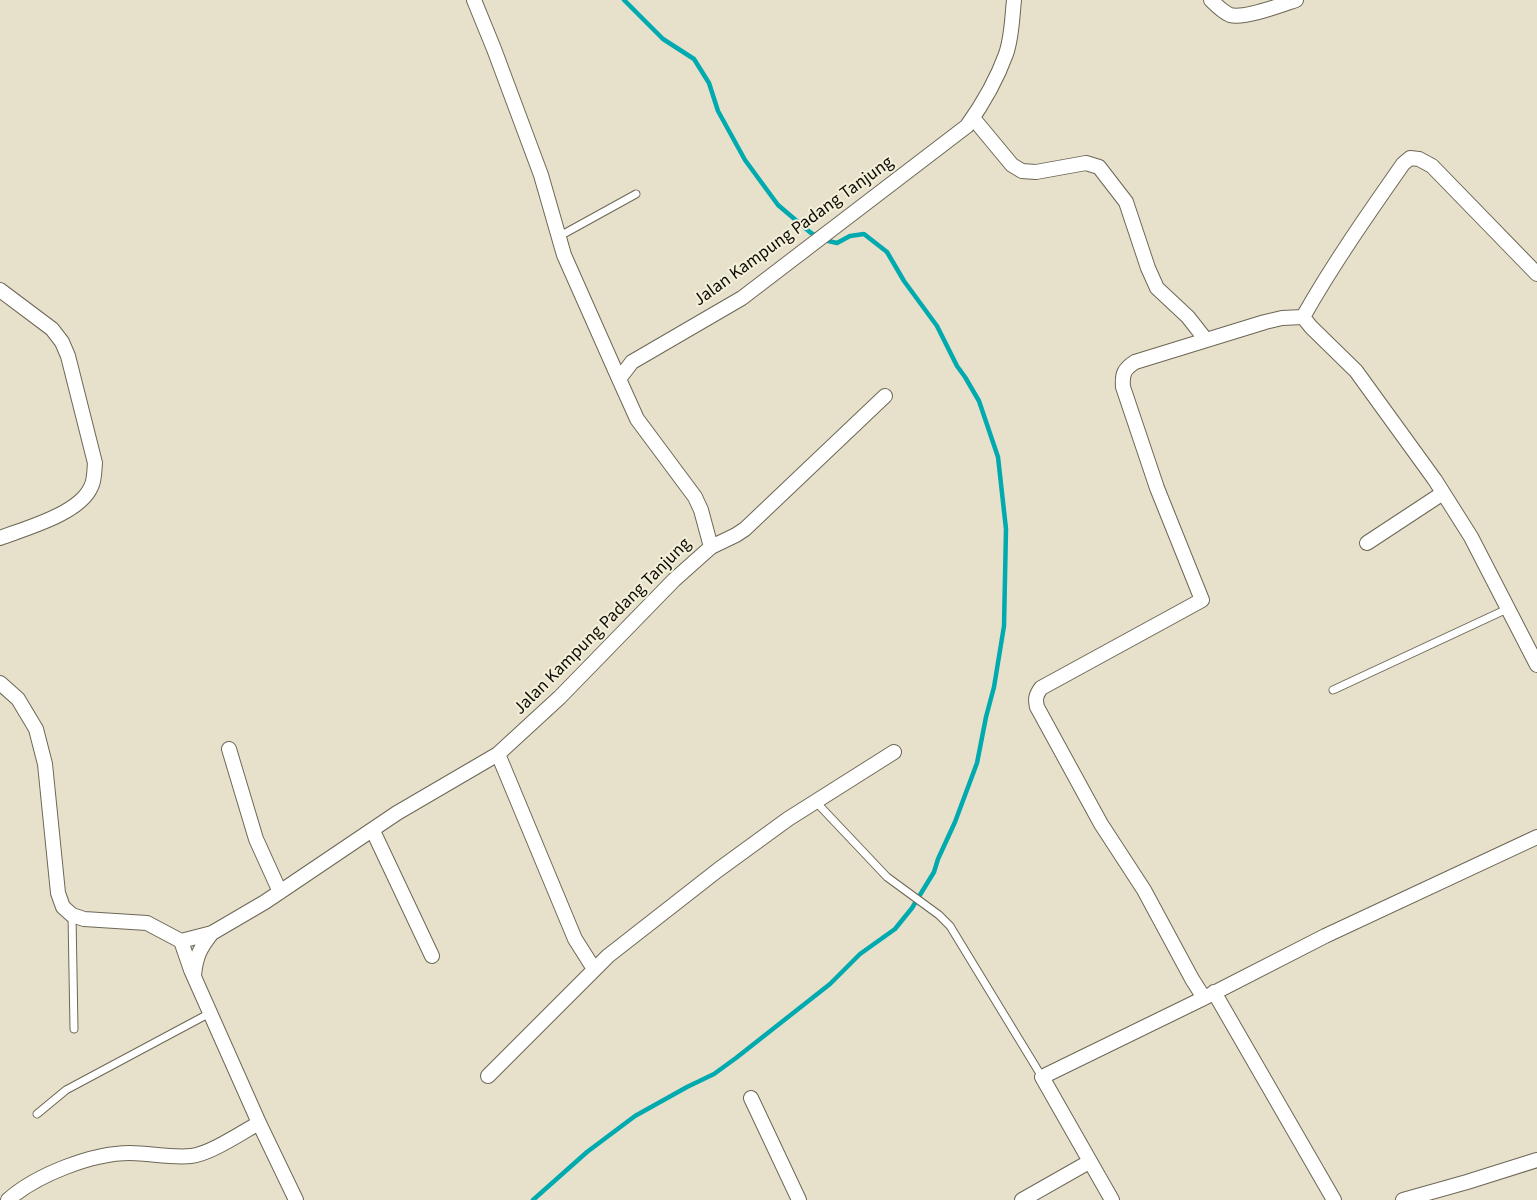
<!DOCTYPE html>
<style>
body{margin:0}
canvas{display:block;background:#e7e1cc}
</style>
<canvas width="1537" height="1200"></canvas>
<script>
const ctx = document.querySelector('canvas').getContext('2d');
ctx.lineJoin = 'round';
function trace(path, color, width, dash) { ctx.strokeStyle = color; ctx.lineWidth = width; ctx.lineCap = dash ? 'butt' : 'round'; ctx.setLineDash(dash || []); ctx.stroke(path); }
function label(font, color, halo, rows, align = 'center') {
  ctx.font = font + ' "Source Sans 3",sans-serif'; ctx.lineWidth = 4; ctx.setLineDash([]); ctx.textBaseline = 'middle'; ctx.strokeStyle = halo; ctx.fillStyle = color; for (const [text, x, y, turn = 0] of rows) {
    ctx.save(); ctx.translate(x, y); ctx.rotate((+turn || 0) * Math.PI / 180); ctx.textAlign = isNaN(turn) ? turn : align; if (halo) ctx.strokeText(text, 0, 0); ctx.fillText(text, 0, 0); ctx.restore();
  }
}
trace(new Path2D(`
 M533,1200l54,-48 48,-36 52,-29 27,-13 22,-16 94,-74 30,-30 35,-25 17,-21 22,-36 4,-13 17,-37 22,-59 9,-46 8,-30 10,-61 2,-97 -8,-72 -19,-56 -14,-24 -8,-11 -20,-40 -33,-45 -17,-29 -23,-18 -14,2 -13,7 -13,-3 -13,-7 -33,-28 -33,-45 -27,-49 -9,-28 -15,-24 -31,-20 -39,-39`), '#00aaae', 4.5);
const service = new Path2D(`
 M558,237l78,-43
 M1333,690l174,-81
 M816,802l71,75 52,38 11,11 92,151
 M72,915l2,114
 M37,1114l29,-24 144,-77`);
const minor = new Path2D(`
 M474,0l20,49 47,126 23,80 55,124
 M1211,0c6,6 12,12 19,15 15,4 51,-10 66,-15
 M973,118l39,47 10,6 14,1 50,-9 13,4 27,35 22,66 9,20 31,29 18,23
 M0,290l52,39 10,13 6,14 27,107c-1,8 0,16 -4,24 -12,27 -65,41 -91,51
 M1303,317l8,10 45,44 79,109 36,57 66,128
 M1303,317c30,-53 65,-103 100,-153l7,-6 9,1 13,7 105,108
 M1367,543l76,-50
 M711,547l25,-12 9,-6 140,-133
 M0,683l18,16 18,30 9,35 13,129 5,14 9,8 12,4 63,4 34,18 10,29 68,153 37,77
 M229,749l27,90 24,53
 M498,754l77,185 19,30
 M373,831l59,125
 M181,941l31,-8 53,-31 132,-89 101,-59 62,-57 114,-117 37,-33 -10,-37 -6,-13 -58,-78 -18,-40 13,-17 110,-64 225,-172c15,-21 30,-47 39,-72 6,-17 6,-36 8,-54
 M194,975c2,-19 6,-27 18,-42
 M1214,992l120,208
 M1204,998l-12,-19 -48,-89 -43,-66 -64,-117c-2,-8 -1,-12 4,-19l161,-88 -45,-112 -34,-101c-1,-13 1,-18 12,-25l130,-40 17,-4 21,-1
 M488,1076l120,-120 110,-86 70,-51 106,-67
 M751,1098l48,102
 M8,1200c28,-25 84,-47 122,-47 20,0 40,5 61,3 19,-2 50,-23 68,-33
 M1022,1200l67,-38
 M1112,1200l-70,-123 162,-79 121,-62 212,-99
 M1403,1200l64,-18 70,-22`);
trace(service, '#6c6755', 9);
trace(minor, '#6c6755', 16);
trace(service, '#fff', 7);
trace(minor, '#fff', 14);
label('18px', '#0d0b05', '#f4efd9', [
 ["Jalan Kampung Padang Tanjung",794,232,-36],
 ["Jalan Kampung Padang Tanjung",603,627,-45]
]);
</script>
